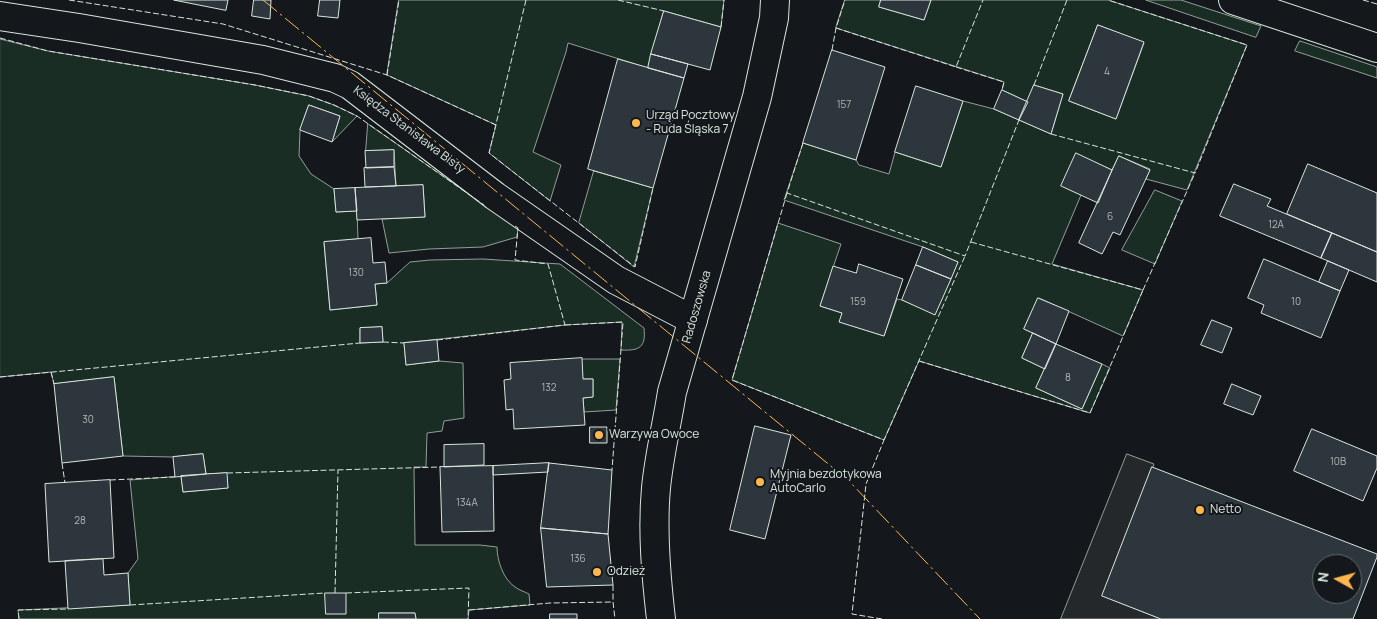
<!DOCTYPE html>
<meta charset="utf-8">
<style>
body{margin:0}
#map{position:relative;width:1377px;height:619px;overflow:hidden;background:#14181c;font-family:Manrope,sans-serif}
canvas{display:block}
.north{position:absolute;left:1312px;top:554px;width:50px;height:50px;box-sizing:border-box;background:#14181c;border:1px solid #626a69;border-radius:50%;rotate:277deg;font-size:14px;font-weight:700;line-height:20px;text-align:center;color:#d8e6dc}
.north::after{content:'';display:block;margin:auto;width:18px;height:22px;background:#ffb74d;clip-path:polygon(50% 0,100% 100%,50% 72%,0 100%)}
</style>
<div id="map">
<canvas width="1377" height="619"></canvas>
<div class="north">N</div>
</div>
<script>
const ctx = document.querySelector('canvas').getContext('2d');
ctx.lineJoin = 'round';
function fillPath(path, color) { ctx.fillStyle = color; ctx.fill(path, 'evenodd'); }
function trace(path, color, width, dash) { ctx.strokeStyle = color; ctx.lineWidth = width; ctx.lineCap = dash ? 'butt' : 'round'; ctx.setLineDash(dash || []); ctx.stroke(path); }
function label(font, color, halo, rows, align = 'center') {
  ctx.font = font + ' Manrope,sans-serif'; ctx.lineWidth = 4; ctx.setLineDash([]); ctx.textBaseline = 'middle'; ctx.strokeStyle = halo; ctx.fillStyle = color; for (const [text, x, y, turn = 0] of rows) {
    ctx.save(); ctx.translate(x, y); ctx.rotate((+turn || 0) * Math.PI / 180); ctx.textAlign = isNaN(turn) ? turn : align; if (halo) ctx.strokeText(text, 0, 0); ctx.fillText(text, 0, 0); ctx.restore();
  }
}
const green = new Path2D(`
 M399,0h325l-3,27 -57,-16 -16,57 -80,-25 -2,9 -33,100 28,13 -11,36 -61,-48 7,-28 -109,-50z
 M845,0h36l-2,7 45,13 7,-20h177l139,45 -60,145 -41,-11 4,-10 -31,-13 -7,14 -36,-16 5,41 -29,69 91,26 -20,46 -84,-38 -15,31 9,4 -11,25 23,11 -9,19 46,21 20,-45 8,4 -20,45 -171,-52 -35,79 -152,-60 46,-157 63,21 -21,62 22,7 -2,9 44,14 13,-37 5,1 33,14 23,-52 -35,-15 -139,-47 19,-57 53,17 3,5 30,9 6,-22 46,15 22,-66 31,8 57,25 12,-40 -29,-9 -6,17 -26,-12 2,-8 -168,-54zM1098,25l46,18 -28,76 -47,-18z
 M1146,0h35l80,26 -5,11z
 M0,39l48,12 207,34 54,11 25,9 23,11 -25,26 8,-26 -31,-11 -9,26 -1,25 12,18 23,15 2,23 21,-1 1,28 -34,4 6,67 47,-5 -2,-21 12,-1 23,-21 20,-2 53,-1 77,5 84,64c2,19 -4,23 -23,22l1,-28 -57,3 -161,18 2,22 33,-4 24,2 1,55 -20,3 -2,10 -15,2 -1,34h-12l1,78h65l17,2c0,13 6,32 18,40 4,3 10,5 14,7l1,11 -61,5 -1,9h-52l-1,-6h-36v6h-360l-1,-9 112,-5 -2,-32 10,-14 -8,-79 51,-4 2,16 45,-4 -2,-15 -20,1 -3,-20 -30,3 -50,-1 -9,-79 -60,7 -3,-12 -51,5zM382,327l1,15 -23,1v-14z
 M1300,41l77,26v11l-82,-27z
 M368,124l150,104 -1,9 -34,10 -54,2 -40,4 -7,-34 43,-2 -2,-32 -27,1 -2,-36 -28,1z
 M594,171l59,17 -19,79 -55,-44z
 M1155,190l27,11 -27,63 -33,-14z
 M582,359h38l-4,51 -32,2 -1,-14 10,-1v-18h-10z`);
fillPath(green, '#1a2d24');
trace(green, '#939e99', 1);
const parking = new Path2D(`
 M1127,454l27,10 -51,132 58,23h-100z`);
fillPath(parking, '#24282b');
trace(parking, '#939e99', 1);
const building = new Path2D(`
 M174,0h54l-2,10z
 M254,0h17l-1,19 -18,-3z
 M320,0h20l-2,18 -20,-2z
 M881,0h50l-7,20 -45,-13z
 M664,11l57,16 -11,43 -59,-16z
 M1098,25l46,17 -28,77 -47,-18z
 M832,50l53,17 -29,93 -53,-17z
 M651,54l37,10 -4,14 -36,-10z
 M618,59l66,19 -31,110 -65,-19z
 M1034,85l29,9 -12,40 -32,-14z
 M916,86l47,15 -22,66 -46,-15z
 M1002,90l26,12 -9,18 -25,-11z
 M309,105l31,11 -8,26 -32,-12z
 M394,150v17l-28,1 -1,-17z
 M1076,153l36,17 -14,33 -37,-17z
 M1119,156l31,14 -30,65 -7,-3 -11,22 -23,-11z
 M1308,164l69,29v59l-90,-38z
 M394,167l2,19 -31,1 -1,-19z
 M1234,184l37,15 -4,7 65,27 -11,25 -101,-42z
 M423,185l2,32 -68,3 -2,-32z
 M355,188l2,23 -21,1 -2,-23z
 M1332,233l45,19v30l-56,-24z
 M371,238l2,25 12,-1 2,21 -12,1 2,21 -47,5 -6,-68z
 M923,247l35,15 -7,17 -35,-14z
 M1264,259l76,32 -19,47 -60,-25 3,-8 -16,-7z
 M1328,261l21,9 -9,21 -21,-9z
 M859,264l44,15 -19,57 -45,-14 3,-9 -22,-7 13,-40 23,7z
 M916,265l35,14 -16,36 -33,-15z
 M1038,298l31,13 -13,33 -32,-15z
 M1212,320l20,8 -10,25 -21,-8z
 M382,327l1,15 -23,1v-15z
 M1033,333l23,11 -11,25 -23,-11z
 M437,340l2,21 -33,4 -2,-22z
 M1056,344l46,20 -20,45 -46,-21z
 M582,358l1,21h10v18l-10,1 2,27 -71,4 -1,-20 -7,1 -2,-30 7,-1 -1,-16z
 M114,377l9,79 -61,7 -8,-79z
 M1232,384l29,12 -8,19 -29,-11z
 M755,426l36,9 -26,104 -35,-9z
 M590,427h17v16h-17z
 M1312,429l65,27v12l-14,33 -69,-30z
 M484,444v21l-40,2v-22z
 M203,454l3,20 -31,3 -2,-20z
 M549,463l63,7 -4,64 -67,-6z
 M549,463l-1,9 -55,3v-9z
 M493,466l1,65 -52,1 -2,-65z
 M1152,467l225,87v3l-24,62h-192l-59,-23zM1322,564h30v30h-30z
 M227,473l1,15 -45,4 -2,-16z
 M110,480l4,78 -65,4 -4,-78z
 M541,528l67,6 5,51 -66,2z
 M103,559l1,16 24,-2 2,32 -62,4 -3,-48z
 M325,593h21v21h-20z
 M379,613h36l1,6h-37z
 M550,614h27v5h-27z`);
fillPath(building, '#2c363c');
trace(building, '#d8e6dc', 1);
const minor = new Path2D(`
 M1233,0l144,48
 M0,16l79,12 184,32 72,18 15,7 145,111 121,84 77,40`);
const tertiary = new Path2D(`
 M661,619c-5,-43 -9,-88 -5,-131 3,-32 11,-64 16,-96l85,-295 17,-79 1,-18`);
trace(minor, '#d8e6dc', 30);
trace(tertiary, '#d8e6dc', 30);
trace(minor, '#14181c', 28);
trace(tertiary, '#14181c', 28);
trace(new Path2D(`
 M69,0l154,24 164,51 109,50
 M526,0l-37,153 146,114 18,-79
 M618,0l46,11
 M1363,0l14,4
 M721,27l3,-27
 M836,28l120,39 27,-67
 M0,38l48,13 207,34 54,11 25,9 23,11 127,89
 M832,50l4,-22 9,-28
 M956,67l48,15 -2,8
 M387,75l12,-75
 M1034,85l33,-85
 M1051,134l144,39 52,-128 -139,-45
 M803,143l-16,50 178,63 54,-136
 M787,193l-55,187 152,60 81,-184
 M971,242l172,48 52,-117
 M565,325l58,-3 -11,148
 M437,340l128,-15 -17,-61 -33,-4 3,-32 -3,-2
 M383,342l21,1
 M919,361l171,52 53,-123
 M51,372l3,12
 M0,377l360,-34
 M62,463l3,20
 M227,473l213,-6
 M110,480l65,-3
 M613,585v17l2,17
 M335,593l3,-123
 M346,593l123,-5 -1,31
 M130,605l195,-12
 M469,610l81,-7 63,-1
 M19,619l-1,-9 50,-1
 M882,619l-30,-5 14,-130 18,-44`), '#d8e6dc', 1, [6, 2.5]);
trace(new Path2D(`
 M263,0l586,481 131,138`), '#ffb74d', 1, [18, 4, 2.5, 4]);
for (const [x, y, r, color] of [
 [636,123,5,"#ffb74d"],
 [599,435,5,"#ffb74d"],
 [760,482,5,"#ffb74d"],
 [1200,510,5,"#ffb74d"],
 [597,572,5,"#ffb74d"]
]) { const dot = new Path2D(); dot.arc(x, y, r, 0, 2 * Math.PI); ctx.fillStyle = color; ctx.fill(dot); trace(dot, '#14181c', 2); }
label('10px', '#adbab4', null, [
 ["4",1107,72],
 ["157",844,105],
 ["6",1110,217],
 ["12A",1276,225],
 ["130",356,273],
 ["159",858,302],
 ["10",1296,302],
 ["8",1068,378],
 ["132",549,388],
 ["30",88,420],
 ["10B",1338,462],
 ["134A",467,503],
 ["28",80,521],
 ["136",578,559]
]);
label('12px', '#d8e6dc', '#14181c', [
 ["Urząd Pocztowy",646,116],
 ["- Ruda Śląska 7",646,130],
 ["Warzywa Owoce",609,435],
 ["Myjnia bezdotykowa",770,475],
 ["AutoCarlo",770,489],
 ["Netto",1210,510],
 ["Odzież",607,572]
], 'left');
label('12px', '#d8e6dc', '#14181c', [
 ["Księdza Stanisława Bisty",409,130,37],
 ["Radoszowska",697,307,-74]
]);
</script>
